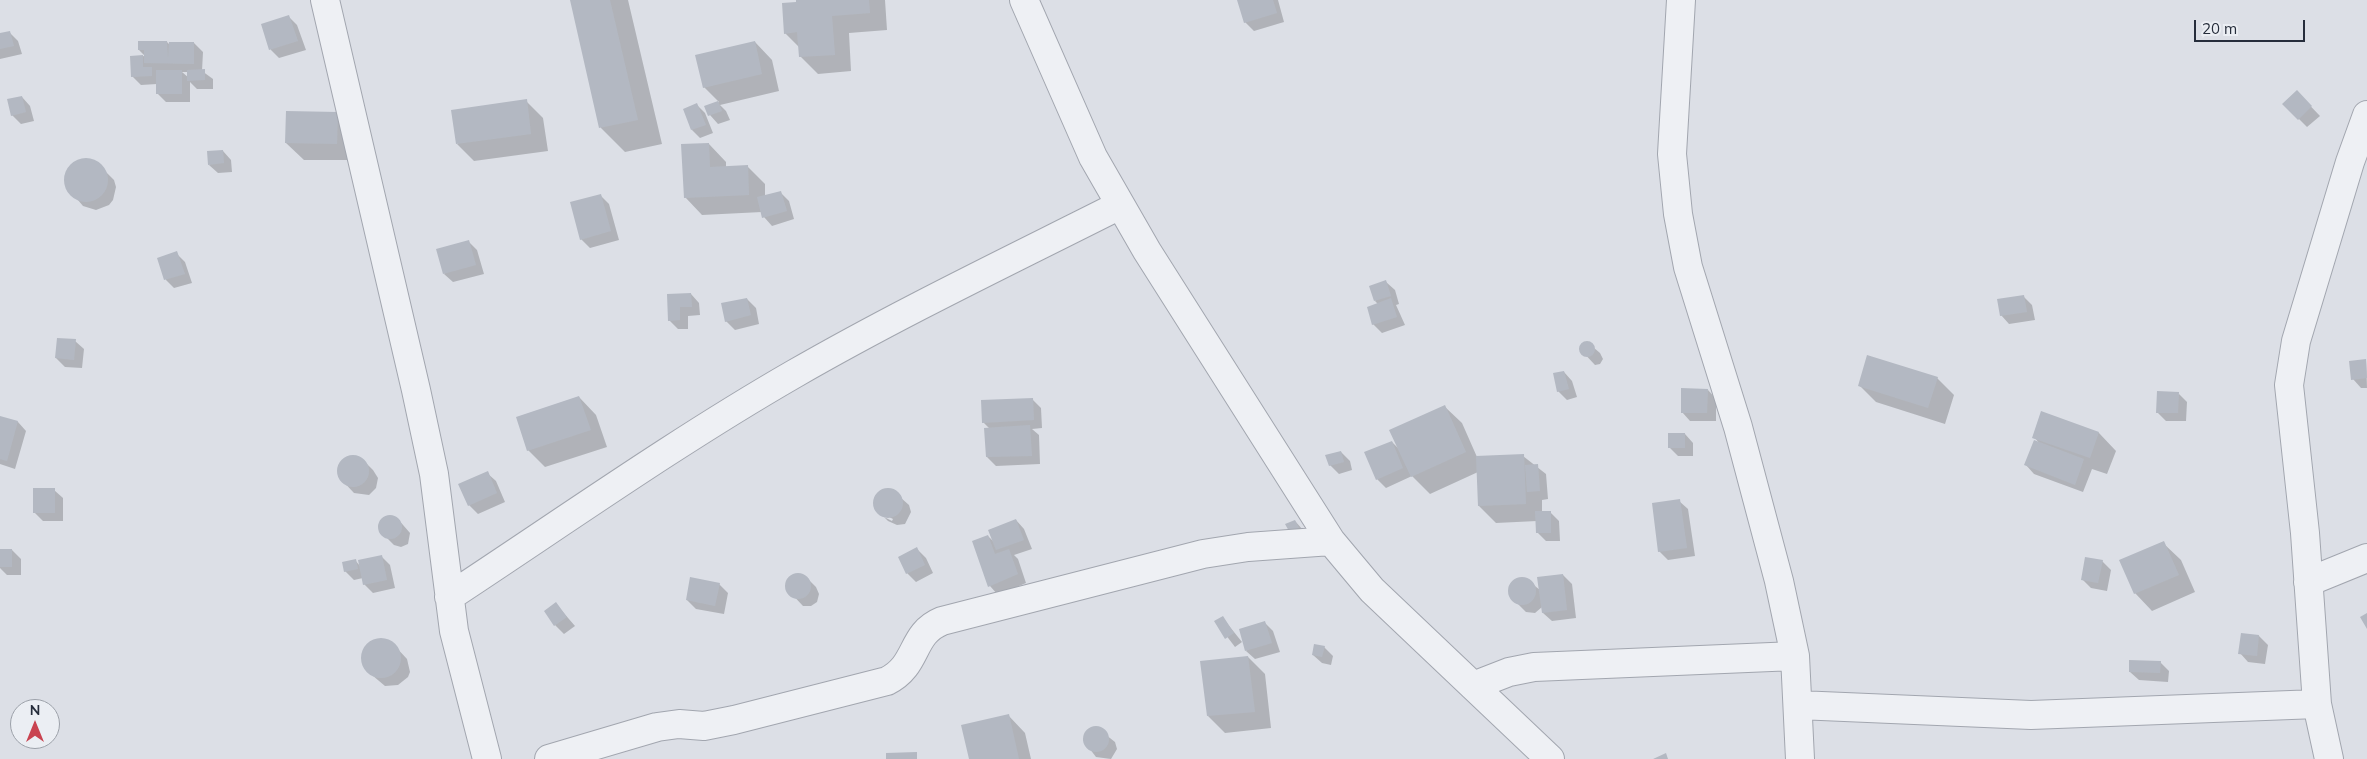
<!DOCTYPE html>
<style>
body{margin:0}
#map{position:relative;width:2367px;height:759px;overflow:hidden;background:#dcdfe6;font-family:Mulish,sans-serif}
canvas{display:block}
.north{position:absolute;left:10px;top:699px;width:50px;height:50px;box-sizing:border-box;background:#ebeef3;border:1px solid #9ca1a9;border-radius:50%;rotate:0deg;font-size:14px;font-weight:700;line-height:20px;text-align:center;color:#262d3b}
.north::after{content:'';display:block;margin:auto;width:18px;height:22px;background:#c94350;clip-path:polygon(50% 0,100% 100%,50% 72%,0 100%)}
.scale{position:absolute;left:2194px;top:20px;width:111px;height:22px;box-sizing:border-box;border:2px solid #262d3b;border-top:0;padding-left:6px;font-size:15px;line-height:18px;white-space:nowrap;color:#262d3b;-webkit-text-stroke:4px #ebeef3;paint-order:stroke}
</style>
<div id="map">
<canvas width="2367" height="759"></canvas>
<div class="north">N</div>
<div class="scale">20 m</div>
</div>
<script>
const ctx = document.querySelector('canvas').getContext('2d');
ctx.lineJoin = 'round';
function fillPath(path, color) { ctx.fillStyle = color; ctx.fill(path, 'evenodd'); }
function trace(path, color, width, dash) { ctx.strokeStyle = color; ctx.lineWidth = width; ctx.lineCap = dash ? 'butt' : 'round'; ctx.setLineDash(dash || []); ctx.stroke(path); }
fillPath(new Path2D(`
 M571,0h57l34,144 -37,8 -24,-24z
 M797,0h88l2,30 -38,3 2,38 -33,3 -18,-18v-8l-15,-15z
 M1239,0h39l6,22 -30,9 -9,-9z
 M289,17l8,8 9,25 -27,8 -8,-8 -9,-25z
 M10,33l8,8 4,13 -22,5v-24z
 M167,42l3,3 24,-2 9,9 -1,19 11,8v10h-16l-7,-7v20h-24l-9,-9v-9l-16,1 -9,-9 -1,-19 14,-1 -6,-6zM182,72h7v6z
 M755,42l17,18 7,31 -59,14 6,6 4,9 -12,4 -8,-9 -4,-8 13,-5 -15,-15z
 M2297,92l23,24 -13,11 -23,-23z
 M22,97l8,9 4,15 -13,3 -9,-9z
 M526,101l17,17 5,33 -74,10 -17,-17z
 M697,105l8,8 8,20 -13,5 -8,-8z
 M337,114l17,46h-50l-18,-17z
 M709,144l17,18v6l22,-1 17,17v12l15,-4 9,9 5,18 -22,7 -8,-9 -2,-5 -60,3 -17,-18z
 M223,151l8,9 1,12 -14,1 -9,-8z
 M88,160l6,1 11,10 9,9 2,7 -3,13 -4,5 -13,5 -13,-4 -17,-20 1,-13 8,-10z
 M601,196l8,8 10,36 -29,8 -9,-9z
 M468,241l9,9 7,24 -31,8 -9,-8z
 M176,253l9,9 7,21 -18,5 -8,-8 -7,-22z
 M1386,282l9,8 4,14 -3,1 9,20 -23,8 -9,-9 5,-20 -3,-3z
 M691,294l8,9 1,12 -12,1v13h-10l-9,-9 -1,-25z
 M2023,296l9,9 3,15 -26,4 -8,-9z
 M747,299l9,9 3,16 -24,6 -9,-9z
 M75,341l9,8 -2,19 -17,-1 -9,-9z
 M1587,342l13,11 3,6 -3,5 -5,1 -15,-16 3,-6z
 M2366,360l1,28h-6l-8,-9z
 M1564,372l8,9 5,16 -10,3 -9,-9z
 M1937,378l17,17 -9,29 -69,-22 -17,-17z
 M1708,390l8,9v22h-26l-8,-9z
 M2179,394l8,8 -1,19h-20l-9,-9z
 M579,397l17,18 11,32 -62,20 -17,-17z
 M1032,399l9,9 1,20 -10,1 7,6 1,29 -44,2 -9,-9 3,-28 -7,-7z
 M1444,406l18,17 15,34 46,-1 23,18 2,25 -6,1v12h8l9,9 1,20h-14l-9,-9v-11l-41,2 -17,-17 -1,-34 -48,22 -18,-18 -26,12 -9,-9 15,-37 7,7z
 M2042,413l57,20 17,18 -9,23 -15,-5 -9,23 -49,-18 -8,-9 14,-21 -6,-7z
 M0,417l18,5 8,9 -11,38 -15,-5z
 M1685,434l8,9v13h-15l-8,-8z
 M1341,452l9,9 2,9 -13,4 -9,-9z
 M349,456l11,1 13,13 5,8 -2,10 -7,7 -15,-2 -16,-17v-10l7,-8z
 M487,473l9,8 9,21 -27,12 -9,-9z
 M54,490l9,8v23h-20l-9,-9z
 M892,490l17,15 2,7 -6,12 -8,1 -9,-4 -4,-4 8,4 1,-2 -10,-5v2l-8,-11 5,-13z
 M1679,501l9,8 7,47 -27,4 -9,-9z
 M389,516l8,2 13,15 -2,11 -7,3 -7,-2 -9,-9 -6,-8 4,-9z
 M1016,520l8,9 8,20 -18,6 4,4 8,24 -28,12 -8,-9 -2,-50 6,6z
 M1295,521l8,9 -12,2z
 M2163,543l18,17 14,32 -43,19 -17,-18z
 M917,549l9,9 7,15 -17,9 -9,-9z
 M0,550h12l9,9v16h-14l-7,-7z
 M382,557l8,8 5,23 -22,5 -9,-9 -1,-6 -9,2 -9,-9 10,-11 5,6z
 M2102,561l9,9 -4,21 -16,-3 -9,-9z
 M795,575l12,3 9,9 3,7 -2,8 -6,4h-8l-16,-17 2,-11z
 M1563,575l9,9 4,34 -24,3 -9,-8 -1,-6 -7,6 -9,-1 -15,-15 -1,-8 4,-7 12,-3 14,11z
 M719,584l9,9 -4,21 -28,-5 -9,-9z
 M556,604l19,22 -11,8 -9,-9z
 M1222,617l20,25 -7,5 -19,-25z
 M1265,623l8,8 7,21 -25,7 -9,-8z
 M2242,634l17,2 9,9 -3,19 -17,-2 -8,-9z
 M383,640l11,5 13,14 3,13 -2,5 -10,8 -13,1 -19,-16 -3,-12 3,-11 5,-4z
 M1324,647l9,9 -2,9 -9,-2 -9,-8z
 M1248,657l17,17 6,54 -46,5 -17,-17z
 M2160,662l9,9 -1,11 -29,-2 -9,-8z
 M1008,715l17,18 6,26h-61z
 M1096,727l19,15 2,7 -6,10 -15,-2 -13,-17 5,-10z`), '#0003');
fillPath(new Path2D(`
 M570,0h40l28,120 -39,8z
 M796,0h73l1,13 -38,3 3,39 -36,2 -2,-25 -13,2 -2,-31 14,-1z
 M1237,0h36l4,13 -33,10z
 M289,15l9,26 -29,9 -8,-26z
 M10,31l4,15 -14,3v-16z
 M138,41h29l1,18 1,-17h25v22l-50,-1v-13h-6z
 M755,41l7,33 -59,14 -8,-33z
 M143,55v12h9v9l-21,1 -1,-21z
 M205,69v11l-18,1v-11z
 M156,70h26v24h-26z
 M2297,90l15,16 -14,14 -16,-16z
 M22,96l4,16 -15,4 -4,-17z
 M527,99l4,35 -75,10 -5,-34z
 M718,101l4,10 -14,5 -4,-10z
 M697,103l9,22 -15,5 -8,-21z
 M286,111l52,1 -1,32 -52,-1z
 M709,143l1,24 38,-2 1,30 -65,3 -3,-54z
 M223,150l1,13 -16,2 -1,-14z
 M64 180a22 22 0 1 1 44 0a22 22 0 1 1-44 0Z
 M781,191l6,20 -25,7 -5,-21z
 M601,194l10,37 -31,9 -10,-38z
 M469,240l7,25 -33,9 -7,-25z
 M177,251l8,23 -21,6 -7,-22z
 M1386,280l5,16 -17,5 -5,-15z
 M691,293l1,14h-12v13l-12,1 -1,-27z
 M2024,295l3,17 -27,4 -3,-17z
 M747,298l4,17 -26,7 -4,-19z
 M1391,298l6,19 -25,8 -5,-18z
 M57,338l19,1 -2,21 -19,-2z
 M1579 349a8 8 0 1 1 16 0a8 8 0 1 1-16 0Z
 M1867,355l71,22 -10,31 -70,-22z
 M2366,359l1,19 -16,2 -2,-19z
 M1564,371l5,18 -12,3 -4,-19z
 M1681,388l27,1 -1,24h-26z
 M2157,391l22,1 -1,21h-22z
 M579,396l12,34 -64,21 -11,-34z
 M1033,398l1,22 -52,3 -1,-23z
 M1445,405l21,47 -55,25 -22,-47z
 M2041,411l58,21 -9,26 -58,-20z
 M0,416l18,5 -11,40 -7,-2z
 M1030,425l2,31 -46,1 -2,-29z
 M1668,433h17v15h-17z
 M2034,440l50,19 -9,26 -51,-20z
 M1392,441l11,27 -27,12 -12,-28z
 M1341,451l3,11 -15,4 -4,-11z
 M1524,454l2,50 -48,2 -2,-50z
 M337 471a16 16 0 1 1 32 0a16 16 0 1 1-32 0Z
 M1538,464l2,27 -13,1 -2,-27z
 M488,471l9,22 -29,13 -10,-22z
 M33,488h22v25h-22z
 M873 503a15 15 0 1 1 30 0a15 15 0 1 1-30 0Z
 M1680,499l7,49 -29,4 -6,-49z
 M1535,511h16v22h-15z
 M378 527a12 12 0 1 1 24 0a12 12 0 1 1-24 0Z
 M1016,519l8,21 -28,10 -8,-20z
 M1295,520l4,8 -9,5 -5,-9z
 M988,535l7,19 14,-5 9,25 -30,13 -16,-46z
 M2164,541l15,34 -45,19 -15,-34z
 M917,547l8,18 -19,9 -8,-17z
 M0,549h12v18h-12z
 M382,555l5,25 -24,5 -5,-25z
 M2085,557l18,3 -5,23 -17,-3z
 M356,559l2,10 -14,3 -2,-10z
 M785 586a13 13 0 1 1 26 0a13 13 0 1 1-26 0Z
 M1563,574l4,36 -25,3 -5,-36z
 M1508 591a14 14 0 1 1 28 0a14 14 0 1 1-28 0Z
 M690,577l30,6 -5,23 -29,-6z
 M556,602l11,15 -13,9 -10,-15z
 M2367,613v16l-7,-12z
 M1223,616l11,17 -9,6 -11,-18z
 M1265,621l7,22 -27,8 -6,-22z
 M2241,633l18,2 -2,21 -19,-2z
 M361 658a20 20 0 1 1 40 0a20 20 0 1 1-40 0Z
 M1314,644l11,2 -3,11 -10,-2z
 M1248,656l7,56 -48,4 -7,-55z
 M2129,660l32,1 -1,12 -31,-1z
 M1009,714l10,45h-50l-8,-34z
 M1083 739a13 13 0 1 1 26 0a13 13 0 1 1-26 0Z
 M917,752v7h-31v-6z
 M1666,753l2,6h-15z`), '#b3b8c2');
const minor = new Path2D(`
 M325,0l91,390 18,84 20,157 33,128
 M1024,0l69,157 54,94 184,290 41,49 178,169
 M1681,0l-9,154 6,60 10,53 50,160 41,154 16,75 5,103
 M2308,582l59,-24
 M449,597c114,-75 227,-155 345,-223 106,-61 217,-114 326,-169
 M1473,686l36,-14 25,-5 261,-11
 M1798,705l233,10 286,-11
 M549,759l108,-32 22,-3 25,2 30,-6 153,-39c32,-16 23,-47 55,-60l261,-67 45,-7 83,-6
 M2329,759l-12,-55 -12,-171 -16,-148 7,-44 54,-179 17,-47`);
trace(minor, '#a2a6af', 30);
trace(minor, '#eef0f4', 28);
</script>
